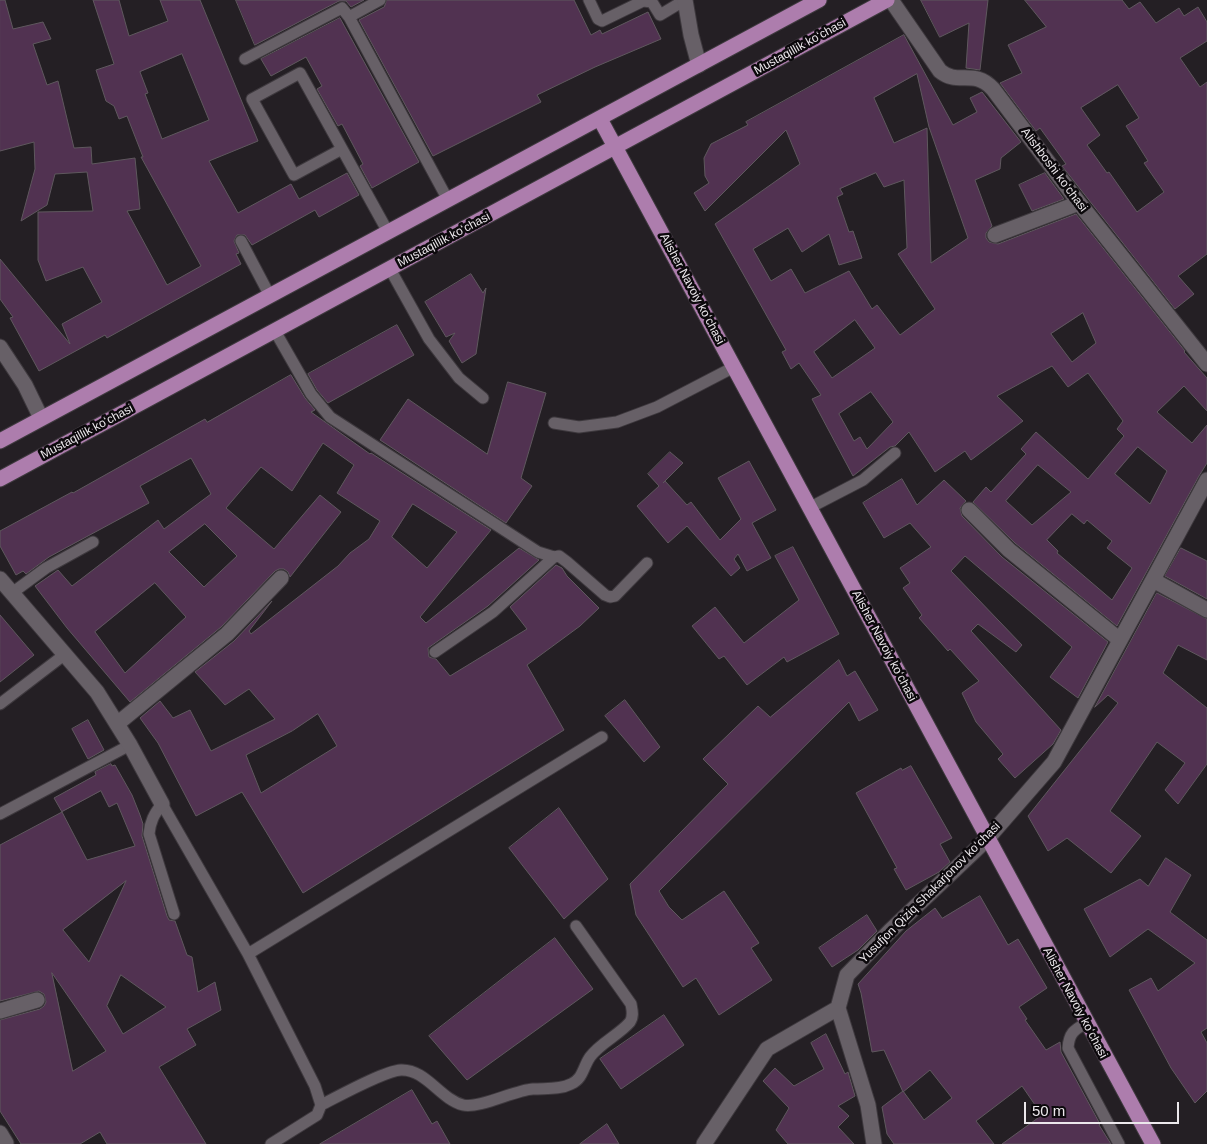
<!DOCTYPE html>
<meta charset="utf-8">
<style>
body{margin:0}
#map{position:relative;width:1207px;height:1144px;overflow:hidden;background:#241f24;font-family:Helvetica,sans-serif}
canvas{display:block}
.scale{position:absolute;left:1024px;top:1102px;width:155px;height:22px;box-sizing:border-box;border:2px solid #ece8ec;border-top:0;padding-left:6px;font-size:15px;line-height:18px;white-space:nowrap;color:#ece8ec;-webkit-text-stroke:4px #0c090c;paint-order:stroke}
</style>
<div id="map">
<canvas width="1207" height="1144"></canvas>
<div class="scale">50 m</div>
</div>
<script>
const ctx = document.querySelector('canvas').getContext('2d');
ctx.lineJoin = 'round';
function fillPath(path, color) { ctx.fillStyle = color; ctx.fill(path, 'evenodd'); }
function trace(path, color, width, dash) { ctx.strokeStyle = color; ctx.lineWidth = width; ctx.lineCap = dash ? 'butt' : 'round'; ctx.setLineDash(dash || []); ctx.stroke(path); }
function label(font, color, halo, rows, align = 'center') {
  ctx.font = font + ' Helvetica,sans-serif'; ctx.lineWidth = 5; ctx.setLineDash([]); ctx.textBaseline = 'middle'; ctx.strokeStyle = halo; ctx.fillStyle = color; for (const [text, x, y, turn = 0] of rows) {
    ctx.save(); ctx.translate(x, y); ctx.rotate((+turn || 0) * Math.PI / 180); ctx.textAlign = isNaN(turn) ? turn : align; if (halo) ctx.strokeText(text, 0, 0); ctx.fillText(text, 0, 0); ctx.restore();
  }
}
const building = new Path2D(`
 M0,0h5l8,29 30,-7 8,17 -18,5 14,41 11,-4 16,67 17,-1 1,17 43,-6 5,51 -13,2 40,74 34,-19 -60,-109h2l-16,-41 -8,3 -5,-13 -8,-5 -10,-31 18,-6 -21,-64h26l10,36 39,-15 -8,-21h40l58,141 -49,20 29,52 53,-29 8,15 48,-26 12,22 -40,22 -4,-7 -63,35 -7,-10h-8l-3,6 5,12 -3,1 5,10 -134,74 -2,-3 -66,36 -29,-53 3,-1 -13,-18v-40l70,85 -8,-20 40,-22 -19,-35 -37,14 -8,-21v-48l55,-1 -6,-39 -32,2 -8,31 -26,16 14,-52 -1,-27 -34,9zM182,54l27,66 -47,19 -17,-45 3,-1 -8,-21z
 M236,0h128l-13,7 -5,-6h-7l-84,44z
 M387,0h187l17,35 9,-5 2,4 46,-22 13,27 -66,28 -58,28 4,7 -108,54 -74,-136 25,-13z
 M921,0h67l-8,70 -14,-2 3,-45 -29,14z
 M1025,0h97l7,9 11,-7 16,21 23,-15 5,8 14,-9 9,15v19l-27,17 20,29 7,-5v172l-29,22 16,18 -19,15 -113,-143 4,-2 -26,-36 -4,3 -36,-48 22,-10 -14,-28 38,-18zM1118,85l21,33 -13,8 22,35 -4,2 20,29 -27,20 -28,-40 -2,1 -20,-28 13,-10 -19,-27z
 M340,18l79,144 -47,26 -12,-22 3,-2 -21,-40 -4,2 -21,-37 5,-3 -16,-29 -35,19 -10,-17z
 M904,35l49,90 24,-13 -7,-14 12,-6 39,50 -20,16 -1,11 -25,11 17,46 -6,7v5l3,4 9,2 78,-30 109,137 -1,1 23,26v33l-23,-25 -27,26 35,31 15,-18v38l-8,13 -82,150 -102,-83 -42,-41 13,-15 5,5 35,-38 -5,-5 15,-17 52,47 36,-43 -7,-7 6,-8 -35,-48 -20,14 -16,-21 -55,30 26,25 -52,39 -6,-9 -30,21 -26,-40 -14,14 -5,1 -37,29 -41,-77 9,-4 -22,-32 -8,6 -9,-17 4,-2 -71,-126 85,-60 -14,-34 -81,81 -11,-18 15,-10 -4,-7 -1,-18 7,-14 37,-19 -2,-3zM917,74l12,53 39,111 -37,25 -4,-135 -33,15 -20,-45zM876,173l8,14 20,-7 3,68 -9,6 37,55 -35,26 -23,-30 -5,4 -23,-38 -44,22 -14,-24 -20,12 -18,-32 35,-21 14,24 27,-18 10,31 23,-7 -9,-27 -4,1 -12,-35 6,-3 -3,-5zM1083,313l13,30 -24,19 -21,-28zM855,320l20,28 -43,30 -18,-26zM871,392l22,30 -26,27 -7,-12 -6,4 -15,-27zM1138,447l29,24 -17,33 -35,-30zM1038,465l33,27 -39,33 -26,-24zM1072,514l12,10 3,-4 25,21 -5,7 25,20 -20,32 -55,-47 1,-2 -11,-11z
 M1045,173l19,26 -32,12 -13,-26z
 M471,274l12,19 3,-5 -10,66 -14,9 -13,-22 6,-8 -9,4 -21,-35z
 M397,325l17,30 -86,48 -11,-13 -9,-16z
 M291,375l14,23 10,12 -4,2 59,42 1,-1 120,77 -71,87 6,6 93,-75 20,12 -51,46 -60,42 1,9 7,2 14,17 77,-47 -17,-22 46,-42 6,3 5,8 32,32 -19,18 -53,39 37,65 -261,163 -61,-101 -46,24 -38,-73 -18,-25 20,-17 13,17 17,-8 21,41 64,-32 -26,-30 -24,16 -30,-33 39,-31 38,-40 -23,30 2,3 87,-68 12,-13 19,-14 11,-18 -43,-28 17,-28 -31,-22 -31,48 -31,-24 -35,41 48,41 46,-54 21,17 -51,65 -2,-5 -4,-3h-5l-4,2 -54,56 -91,75 -63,-74 -32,-42 23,-16 14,16 86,-66 6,9 47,-35 -20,-36 -51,28 9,17 -100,54 -23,17 -3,-3 -7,4 -16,-29v-15l72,-39 1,1 132,-74 2,3zM413,504l44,28 -30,36 -35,-31zM205,524l32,32 -33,31 -35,-35zM155,583l31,34 -61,56 -30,-41zM318,714l19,32 -76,47 -15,-38 46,-24z
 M508,382l38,11 -25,85 11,8 -26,37 -126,-83 28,-41 79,55z
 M670,452l13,11 -20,20 2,-2 22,24 4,-3 29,38 21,-21 -23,-41 31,-17 27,49 -24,13 19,35 -24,13 -9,-17 -4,5 6,9 -9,8 -44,-50 -19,17 -31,-37 22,-20 -11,-12z
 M902,479l15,26 27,-25 22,21 -6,7 2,8 40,41 106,85 -30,56 -28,-21 22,-30 -107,-91 -14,15 71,74 -6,7 -38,-28 -7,7 90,99 -8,14 -38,34 -17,-19 5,-5 -27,-32 -14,-29 17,-12 -29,-32 -2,2 -29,-33 3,-3 -19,-27 7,-5 -10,-15 31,-21 -21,-24 -26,15 -21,-35z
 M793,547l46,87 -52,28 -3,-5 -37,28 -23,-29 -5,3 -27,-33 23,-19 29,36 55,-43 -24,-44z
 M1181,548l26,13v38l-42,-23z
 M1157,593l50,26v41l-29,-15 -15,28 44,35v56l-29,40 -13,-14 20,-27 -28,-21 -47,69 31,25 -30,37 -44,-35 -19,13 -20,-35 90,-113 -10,-8 -13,12z
 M0,615l34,40 -34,27z
 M839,660l8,16 8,-5 23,39 -19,11 -10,-19 -190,189 10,16 13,13 42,-29 35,52 -8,5 21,32 -53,35 -23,-37 -13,9 -47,-72 -6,-31 98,-100 -25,-25 55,-53 12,11z
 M625,700l35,47 -16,15 -39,-46z
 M88,720l16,30 -16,9 -16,-30z
 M111,764l1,2 3,-1 17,30 8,20 3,9 -1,12 25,80 2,4 6,1 12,34 5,2 6,35 17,-10 6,28 -34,19 9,16 -37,22 47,77h-99l-7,-12 -20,12h-59l-21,-33v-91l40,-11 4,-3 2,-4 -2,-8 -5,-3 -39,10v-156l62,-33 -8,-14 42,-23 -1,-3zM101,791l8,16 8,-4 18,43 -48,14 -25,-48zM126,881l-37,81 -26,-32zM52,973l54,78 -33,20zM121,975l45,32 -43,27 -16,-28z
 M911,766l41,72 -12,6 10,18 -11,10 -33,18 -12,-21 3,-1 -41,-75 45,-25 1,2z
 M559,808l49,71 -44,40 -55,-71z
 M1166,858l25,17 -21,37 37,28v88l-6,4 6,11v48l-12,12 -24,-35 -42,-78 22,-12 7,13 37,-28 -47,-34 -38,28 -26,-48 56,-30 8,7z
 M980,896l28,49 10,-6 29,49 -28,19 8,12 -2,1 21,30 14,-8 1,10 39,72 -1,1 12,19h-109l40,-29 -20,-29 -46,35 18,23h-100l-7,-10 -5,-27 21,-16 21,29 28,-22 -22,-28 -27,22 -19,-42 -12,2 -11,-59 -3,-9 48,-53 29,-23 7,10z
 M867,915l10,16 -19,19 -26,17 -13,-19z
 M555,938l38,51 -126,91 -38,-44z
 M664,1015l20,30 -63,44 -21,-30z
 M826,1034l19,40 3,-2 7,24 -17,10 11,10 -11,11 16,17h-66l-12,-14 13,-22 -26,-27 12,-13 19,18 30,-17 -13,-26z
 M412,1090l20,34 5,-3 13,23h-130z
 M607,1124l12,20h-39z`);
fillPath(building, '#513251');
trace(building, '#5f585e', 1);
const lane = new Path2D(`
 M589,0l9,19 4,2 41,-20 9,1 8,13 25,-15
 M349,17l31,-17
 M245,59l97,-51 7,9 99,183
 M342,149l-48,26 -42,-76 48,-26 88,159
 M241,241l29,55
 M390,269l39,70 30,39 24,20
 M275,331l36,63 19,23 208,135 16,5 5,-1 8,6 38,33 5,2 5,-1 32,-33
 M554,423l25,4 38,-5 40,-15 77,-40
 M809,508l54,-28 32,-27
 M12,593l34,-25 47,-26
 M435,652l58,-40 61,-55
 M0,704l64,-49
 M0,814l130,-69
 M174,914l-25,-80c1,-12 5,-20 13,-30l86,150 67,132 6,19 -4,10 -46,29
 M248,954l354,-217
 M1086,1023c-12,7 -17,10 -18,25l51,96
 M321,1105c18,-9 63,-34 80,-35 25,-1 39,29 62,35 16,4 52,-15 70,-16 13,-1 26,1 38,-5 12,-5 12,-17 19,-27 10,-14 29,-22 40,-35 4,-6 2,-12 1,-18l-55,-78`);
const street = new Path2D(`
 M685,0l6,35 8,30
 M891,0l49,71c18,15 34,-3 53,18l86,114 128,161
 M995,235l84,-32
 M969,510l40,40 111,90
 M0,579l97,113 33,53 32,59
 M1153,580l54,30
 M117,724l110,-90 54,-56
 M0,1011l37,-11
 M0,1133l6,10
 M704,1144l63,-95 71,-41
 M874,1144l-6,-39 -30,-97 9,-33 43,-44 97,-92 67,-77 153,-282`);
const secondary = new Path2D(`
 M0,347l25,38 16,33`);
const primary = new Path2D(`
 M600,119l553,1025
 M0,441l819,-441
 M0,479l887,-479`);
trace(lane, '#3e393e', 13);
trace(street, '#3e393e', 17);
trace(secondary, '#3e393e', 17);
trace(primary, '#3e393e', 17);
trace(lane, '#676067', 11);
trace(street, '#676067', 15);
trace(secondary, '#676067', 15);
trace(primary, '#ad7dad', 15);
label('12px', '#ece8ec', '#0c090c', [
 ["Mustaqillik koʻchasi",800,47,-29],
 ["Alishboshi koʻchasi",1054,170,53],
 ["Mustaqillik koʻchasi",444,240,-28],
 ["Alisher Navoiy koʻchasi",692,289,62],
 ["Mustaqillik koʻchasi",87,432,-28],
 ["Alisher Navoiy koʻchasi",884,646,62],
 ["Yusufjon Qiziq Shakarjonov koʻchasi",930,893,-45],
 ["Alisher Navoiy koʻchasi",1075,1003,62]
]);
</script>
